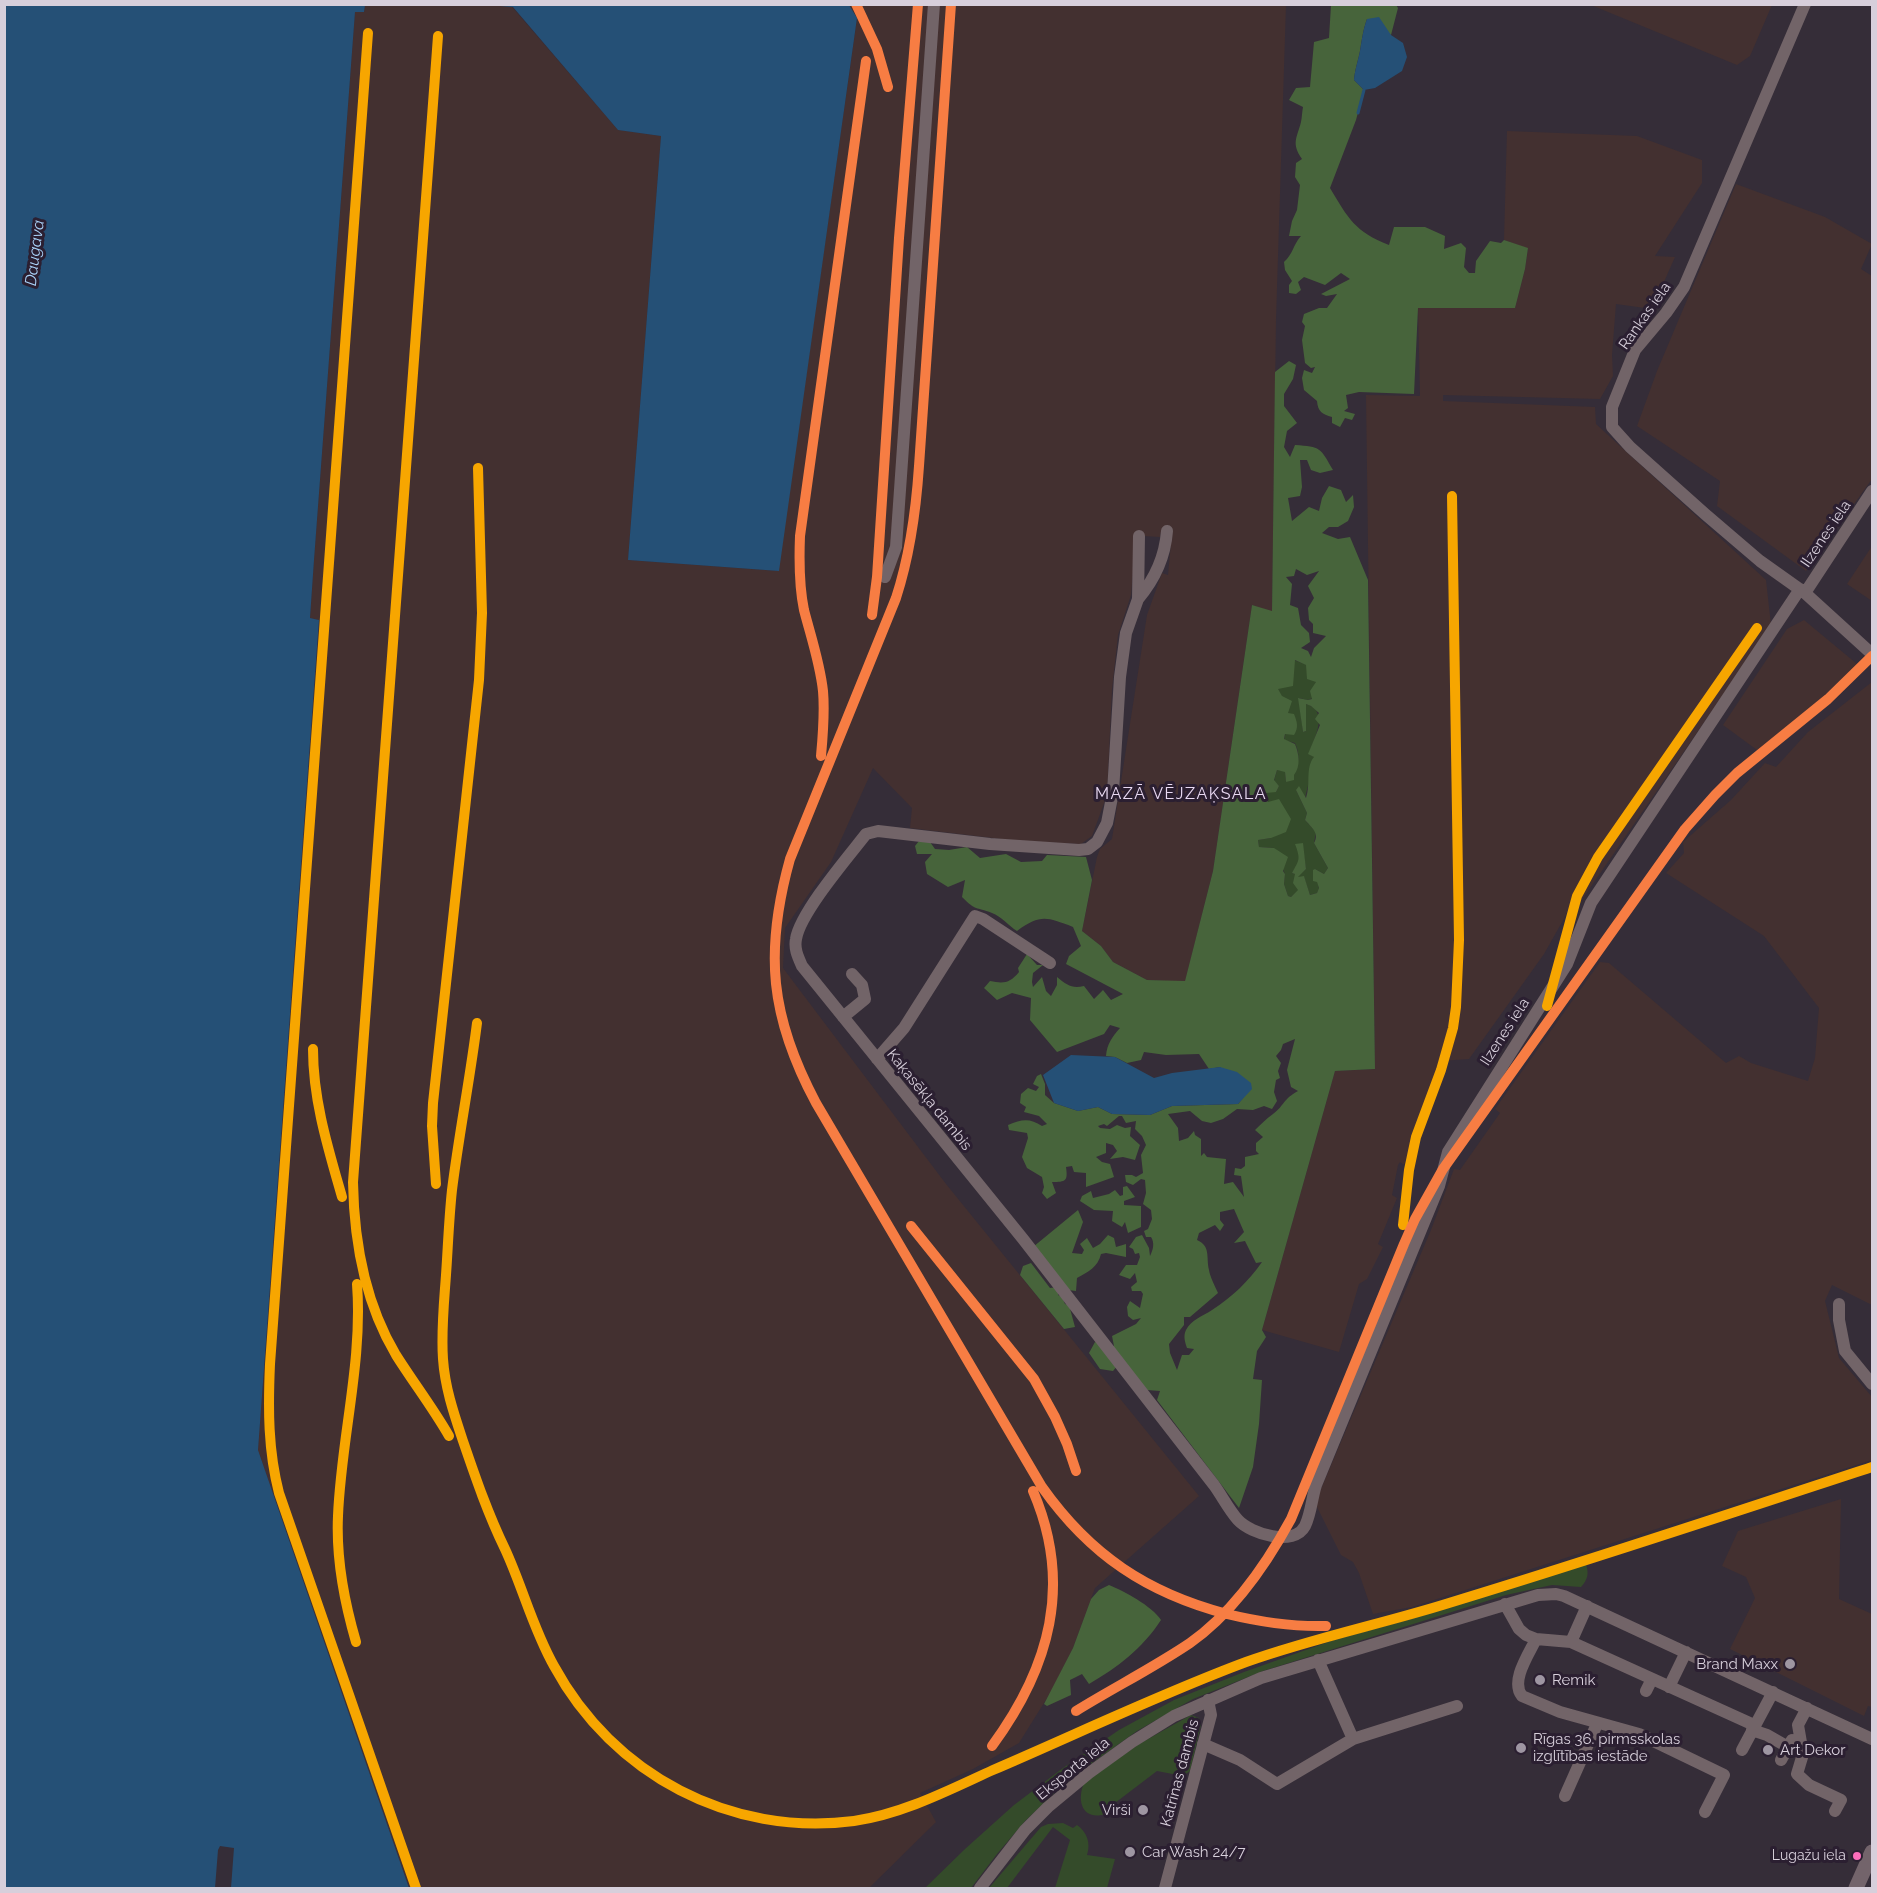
<!DOCTYPE html>
<meta charset="utf-8">
<style>
body{margin:0}
#map{position:relative;width:1877px;height:1893px;overflow:hidden;background:#352d38;font-family:Raleway,sans-serif}
canvas{display:block}
.frame{position:absolute;inset:0;border:6px solid #d7cfdb;pointer-events:none}
</style>
<div id="map">
<canvas width="1877" height="1893"></canvas>
<div class="frame"></div>
</div>
<script>
const ctx = document.querySelector('canvas').getContext('2d');
ctx.lineJoin = 'round';
function fillPath(path, color) { ctx.fillStyle = color; ctx.fill(path, 'evenodd'); }
function trace(path, color, width, dash) { ctx.strokeStyle = color; ctx.lineWidth = width; ctx.lineCap = dash ? 'butt' : 'round'; ctx.setLineDash(dash || []); ctx.stroke(path); }
function label(font, color, halo, rows, align = 'center') {
  ctx.font = font + ' Raleway,sans-serif'; ctx.lineWidth = 6; ctx.setLineDash([]); ctx.textBaseline = 'middle'; ctx.strokeStyle = halo; ctx.fillStyle = color; for (const [text, x, y, turn = 0] of rows) {
    ctx.save(); ctx.translate(x, y); ctx.rotate((+turn || 0) * Math.PI / 180); ctx.textAlign = isNaN(turn) ? turn : align; if (halo) ctx.strokeText(text, 0, 0); ctx.fillText(text, 0, 0); ctx.restore();
  }
}
fillPath(new Path2D(`
 M365,4h123l24,3 106,123 43,6 -33,424 150,11 79,-552 -8,-14h437l-10,314 -4,293 -20,-7 -39,266 -28,111 -38,-2 -34,-18 -12,-16 -19,-15 15,-74 3,-8 12,-10 35,-224 15,-42 6,2 4,-43 -11,-1 -1,6 -17,-1 -9,25 -3,34 -13,40 -6,54 -5,106 -15,41 -11,8 -63,-3 -108,-13 2,-20 -39,-40 -42,94 -46,66 -2,40 163,216 253,312 -104,92 -22,60 -21,42 -33,53 -46,26 -53,24 16,29 -67,66h-460l-151,-438 61,-830 -9,-2 4,-58 41,-548h9z
 M1591,5v-1l181,1 -22,51 -13,9z
 M1507,131l130,5 65,24v23l-47,73 20,1 -23,52 -36,-5 -4,51 1,21 -13,23 -157,-4v6l152,6 1,17 170,156 5,45 -192,279 -8,-3 -5,14 -22,39 -75,105 -28,2 -37,104 -4,-3 -2,3 -6,30 5,3 -19,46 5,3 -16,32 -8,5 -20,68 -77,-22 73,-259 40,-2 -9,-674 54,1 -2,-88h97l10,-39 3,-20 -24,-9z
 M1736,184l89,33 47,27 -11,25 11,7v203l-66,92 -89,-65 3,-25 -83,-55 20,-55z
 M1872,546v55l-25,-17z
 M1804,620l53,44 -56,54 -44,32 -34,-25 64,-96z
 M1872,682v623l-40,-20 -7,16 14,57 33,39v63l-460,147 -39,7 -14,-41 -6,-11 -12,-7 -26,-52 116,-273 23,-61 6,1 40,-57 -5,-4 105,-147 9,1 117,100 13,-7 12,7 57,18 7,-23 4,-50 -55,-72 -98,-63 18,-20 -1,-11 48,-42 34,-37 11,4 32,-35z
 M1841,1499l-2,100 33,15v93l-4,-1 -4,10 -134,-67 25,-51 -9,-21 -24,-11 16,-35z`), '#433030');
fillPath(new Path2D(`
 M1294,660l13,5 9,17 -3,16 -5,2 -9,-2 4,34 3,-1v-27c24,7 8,34 3,50l6,3 -10,41 -9,-8 11,23 -2,7 11,12 -2,11 14,25 -4,6 -9,-5 4,20 -2,4 -7,2 -6,-18h-7l9,-8 -4,-26 -3,12v8l-7,10 4,1 3,16 -8,7 -3,-1 -4,-12 1,-10 -11,-26 -15,-1 -1,-7 13,-2 -5,-46h10l3,-6 -5,-5 3,-11 8,1 1,11c12,-11 16,-24 9,-39l-11,-3c5,-19 5,-35 -7,-51z
 M1586,1564c3,10 2,15 -5,23l-29,-2 -46,10 -243,76 -70,28 -56,32 -70,50 -42,40 -28,33 -26,34h-46l40,-39 49,-44 49,-37 56,-38 55,-30 70,-28 87,-31 83,-23z
 M1191,1715l8,3 2,7 -11,46 -7,5 -26,-5 -46,35 -5,8c-23,7 -30,-12 -22,-31l55,-39z
 M1063,1823l10,5 4,-3c10,7 14,18 10,30l28,4 -8,29h-52l15,-48 -17,-13 -46,61h-18l52,-61 7,-3z`), '#344b2a');
fillPath(new Path2D(`
 M1331,5h65l2,3 -7,27 -24,-16c-4,11 -5,20 -7,32 -2,10 -5,18 -6,29l10,10 -8,30 -26,68c18,30 25,44 59,57l5,-18h31l20,9 -1,13 17,-6 5,5 -2,19 5,6h6l1,-12 14,-20 11,2 3,-3 24,8 -3,21 -10,39h-97l-4,86 -55,-2 -13,3 2,13 -4,3 11,3 -3,6 -7,-2 -5,9 -8,-4v-6c-10,-3 -14,-5 -15,-16l-13,-11 -2,-12 2,-8 8,3 3,-6 -4,1 -6,-5 -3,-23 3,-14 -3,-4 2,-8 15,-6h8l10,-14 -11,2 -5,-2 29,-15 -9,-6 -16,12 -21,-8 -6,5 3,8 -5,4 -7,-1v-8l3,-4 -7,-11 -1,-8c9,-8 9,-17 17,-26h-12l3,-15 5,-11 3,-25 -5,-8 1,-14 6,-4c-11,-16 -5,-21 -1,-37 1,-5 1,-10 2,-15l-14,-7 7,-12 14,-1 4,-45 15,-4z
 M1289,361l7,4 -3,14 -9,15v12l13,17 -10,8 -3,16 6,10 5,-12c26,2 25,2 38,25l-13,3 -9,-3 -4,-10h-7l2,27 -2,9 -12,2 4,23 17,-14 10,4 3,-13 7,-12 12,4 5,12 7,-7 1,12 -6,14 -10,6h-9l-7,6 16,6 12,-2 18,43 7,489 -40,2 -73,259 4,7 -9,14 -4,28 9,1 -3,44 -6,43 -14,41 -82,-108 3,-9 -13,-1 -25,-30 -9,11 -13,-2 -11,-16 6,-11 19,4 -2,-10 24,-12 5,-6 -8,2 -5,-4 -1,-9 3,-6 10,7 3,-14 -2,-3h-9l-1,-4 6,-5 -2,-9 -5,6 -11,-4 7,-10h11l3,-8 -1,-4 -4,1 -2,-5 -4,-2 7,-10 6,-2 7,13 1,8c3,-6 5,-13 1,-19h-5l-2,-6 4,-2 4,-10 -1,-9 -8,-6 3,-11 -1,-13 -4,-1 -8,6 -7,-3 -1,-7h7l4,2 7,-4 -2,-18 5,-10 -4,-9 -7,-7 1,-8 -10,2 -4,-7h-3l-12,10 -3,-2 -6,2 2,2 10,1 7,-4 8,3 6,-1 -1,9 10,9 -5,15 -12,-3 -13,2 7,-8 -4,-6 -7,-2v10l-10,4 6,5 8,2 4,13 -28,10v-14l-12,-1 -2,-6 -6,1c2,14 0,15 -14,15l4,11 -9,6 -5,-6 2,-6 -2,-10 -15,-9 -5,-11 6,-19 -1,-5 -18,-3 -1,-5c14,-6 22,-7 34,1l5,-2 -8,-8 -15,-4 2,-5 -6,-4 1,-9 7,-6 8,3 3,-4 -6,-3 4,-8 4,-2 4,10v11l9,8 24,8 20,-4 14,7 38,1 22,-9 66,-2 6,-7 -24,-30 -11,2 -10,-15 -33,1 -22,-3 -3,8 -14,3 -12,-6 -9,-1c1,-12 6,-19 14,-28l-10,-3 -6,9 -47,18 -27,-32 1,-22 -19,-5 -15,7 -13,-12 6,-7c14,3 20,2 29,-9l-1,-4 9,-14 10,11h6l-10,8 -1,9 1,5 9,-10 4,14 5,5 6,-11v-8c10,8 15,12 27,9l10,13 9,-9 8,10 12,-6 -57,-30 3,-8 12,-10 -8,-19c-27,-10 -32,-13 -56,4 -8,-5 -16,-15 -25,-18 -17,-7 -15,-1 -30,-16l3,-17 -17,7 -21,-13 -2,-12 7,-8h-15l-2,-8 4,-5 11,1 5,7 14,1 18,-3 13,11 26,-4 15,8 21,-1 5,-6 39,2 6,23 -10,51 19,15 12,16 34,18 38,1 28,-110 39,-266 20,6 3,-239zM1296,569l11,6 12,-4 -11,15 6,12 -6,10 1,12 4,4v9l13,3 -12,12 -3,9 -3,-6 -7,-3 9,-6 -1,-9 -8,-8 -3,-17 -8,-3 2,-21 -6,-7 8,-1zM1295,660l11,5 1,14 9,3 -6,9 2,8 -4,1 -10,-2 5,34 3,-1v-27l5,2 8,7 -4,6 5,6 -12,29 6,3c-9,11 -3,27 -8,41l-7,-12 -3,4 11,23 -2,7c6,7 15,13 9,23l14,25 -4,6 -9,-5 -2,1v11l4,1 2,6 -2,5 -7,2 -6,-19 -6,1 8,-8 -3,-26 -8,1c6,16 4,16 -3,29l3,1 -2,9 5,7 -7,7 -3,-1 -4,-12 1,-10 -2,-3 5,-14 -14,-9 -15,-1 -1,-7 13,-2 15,-6 5,-13 -12,-20 -11,3 -2,-9 10,-1 3,-6 -5,-6 3,-10 8,2 1,10 8,-2v-5c7,-9 5,-21 1,-31l-11,-5 1,-5 9,1c5,-8 3,-13 0,-21l-6,-1 4,-12 -10,-5 -4,-7 15,-3zM1295,1039l-8,31 4,17 7,4c-15,8 -14,15 -25,23 -7,5 -12,10 -18,16l8,7 -7,6v8l3,3 -14,3v9l-4,3 -6,-1 -1,7 7,1 3,21 -11,-15 -9,2 2,-25 -19,-2 -3,-4 -3,3v-17l-6,-4 -1,-4 -6,7 -9,3 -1,-13 -10,-14 22,-3 12,10 9,2 12,-4 14,-10 16,1 11,-4 8,3 5,-8 -3,-9 2,-12 4,-2 -2,-7 3,-8 -5,-7 5,-6 2,-6zM1234,1209l10,23 -10,11 11,-2 11,22 6,-1c-13,19 -31,36 -50,48 -9,6 -21,10 -26,20 -3,6 -1,12 1,18l7,1 -5,6h-7l-5,15 -7,-17 -1,-9 15,-19v-8h6l28,-24c-3,-7 -8,-16 -9,-23 -3,-13 2,-24 -12,-30l2,-7 16,-8 5,6 4,-6 -4,-5v-8z
 M1127,1186l8,11 -11,4v4l17,1v21l-13,6 -3,-11 -3,5 -10,-6 1,-10 -19,-1 -14,-9 2,-5 9,-5 2,7 16,-4 6,-4 5,6 3,-1v-8z
 M1078,1210l5,12 -11,31 10,1 2,-4 -4,-6 7,-6 6,10 7,-4 8,-9 6,3 2,9 10,-3v13l-20,-4 -5,1c-3,13 -13,18 -24,24l-1,13 -8,-1 -35,-43z
 M1031,1263l19,25 8,-1v8l4,2 3,7 4,1 6,22 -11,2 -44,-54 3,-9z
 M1109,1585c15,6 43,21 52,35 -19,29 -43,47 -72,64l-7,-10 -12,6 1,15 -24,11 -3,-2 29,-56 18,-49 8,-9z`), '#47643b');
fillPath(new Path2D(`
 M5,4l360,1 -1,7h-9l-41,548 -4,58 9,2 -61,830 151,438h-178l3,-40 -14,-2 -2,4 -3,38h-210z
 M849,5l8,13 -78,553 -151,-11 33,-424 -43,-6 -105,-123 -25,-2z
 M1379,17l12,18 12,8 4,14 -5,14 -27,17 -11,2 -10,-10c1,-11 4,-19 6,-29 2,-12 3,-21 7,-32z
 M1071,1055l44,2 39,21 18,-5 48,-6 17,5 14,11 1,6 -14,15 -66,2 -22,9 -38,-1 -14,-7 -20,4 -24,-8 -11,-28z`), '#255076');
trace(new Path2D(`
 M1358,113l6,-23`), '#255076', 3);
trace(new Path2D(`
 M1805,4l-121,283 -18,26 -31,37 -23,57v20l18,20 75,67 55,47 45,32 67,61
 M1139,536l-1,63 -12,34 -6,44 -7,115 -6,31 -10,19 -9,7 -9,1 -89,-6 -112,-13 -12,3c-18,23 -66,79 -70,105 -2,10 2,18 6,27l221,273 191,246c8,11 15,25 24,35 13,14 56,27 67,6 6,-12 7,-29 11,-41l123,-299 9,-34 119,-188 24,-61 209,-314
 M885,577l11,-30 38,-543
 M1805,593l67,-102
 M1138,599c17,-20 27,-42 29,-68
 M843,1017l22,-18 -3,-14 -10,-11
 M877,1059l27,-31 71,-112 8,3 67,44
 M1839,1304v16l6,31 27,33
 M1505,1604l14,25 7,6 10,4 35,3 183,83
 M1536,1639c-7,15 -26,42 -14,57l38,16 79,22 85,41 -19,37
 M1571,1642l16,-36
 M1318,1660l35,79
 M1669,1687l17,-35
 M1646,1691l6,-12
 M1807,1708l-9,17 5,29 -6,20 12,11 32,15 -6,11
 M1752,1730l15,5 21,12 14,-2
 M1203,1744l37,16 37,24 76,-45 104,-33
 M1742,1750l31,-58
 M1781,1760l11,-20
 M1565,1796l32,-72
 M980,1888l45,-58 23,-23 41,-34 43,-31 42,-26 87,-38 277,-83 18,-1 8,2 308,143
 M1165,1888l46,-173 -3,-15`), '#726468', 12);
trace(new Path2D(`
 M1856,1888l16,-36`), '#73646b', 15);
trace(new Path2D(`
 M368,33l-98,1331c-2,45 -2,86 9,129l137,395
 M438,36l-85,1146c1,60 12,121 43,173 17,27 37,53 53,81
 M1547,1006l30,-110 21,-39 159,-229
 M477,1023c-7,56 -18,111 -25,167 -3,28 -4,56 -6,85 -2,28 -5,56 -3,84 2,29 11,55 20,82 13,38 25,73 42,108 18,39 28,80 49,117 59,109 177,171 300,155 49,-7 95,-31 139,-51 84,-36 167,-76 253,-108 67,-24 136,-38 203,-59 142,-43 283,-90 423,-136
 M313,1049c0,51 15,99 29,148
 M436,1184l-4,-58 1,-23 46,-423 3,-67 -4,-145
 M1403,1225l6,-55 7,-33 25,-67 12,-42 3,-21 3,-67 -7,-444
 M356,1642c-12,-41 -20,-83 -18,-126 3,-77 25,-155 19,-232`), '#f7a600', 10);
trace(new Path2D(`
 M856,4l21,45 11,38
 M951,4l-32,462c-3,45 -9,89 -23,132l-106,261c-26,93 -20,158 26,244l226,384c48,68 105,106 185,127 33,8 65,13 99,12
 M872,615l5,-38 22,-339 19,-234
 M821,756c2,-22 4,-43 2,-65 -3,-28 -12,-54 -19,-81 -5,-24 -5,-49 -4,-74l66,-475
 M911,1226l123,153 21,38 12,27 9,27
 M1076,1711c37,-23 77,-43 114,-68 44,-31 76,-78 101,-124l113,-275 11,-25 28,-50 242,-340 30,-34 22,-22 91,-74 44,-43
 M992,1746c58,-79 81,-162 41,-255`), '#f77d43', 10);
for (const [x, y, r, color] of [
 [1790,1664,6,"#9e96a2"],
 [1540,1680,6,"#9e96a2"],
 [1521,1748,6,"#9e96a2"],
 [1768,1750,6,"#9e96a2"],
 [1143,1810,6,"#9e96a2"],
 [1130,1852,6,"#9e96a2"],
 [1857,1856,5,"#fb6dba"]
]) { const dot = new Path2D(); dot.arc(x, y, r, 0, 2 * Math.PI); ctx.fillStyle = color; ctx.fill(dot); trace(dot, '#2b1f31', 2); }
label('14px', '#d7cfdb', '#2b1f31', [
 ["Lugažu iela",1846,1856]
], 'right');
label('15px', '#d7cfdb', '#2b1f31', [
 ["Rankas iela",1645,316,-55],
 ["Ilzenes iela",1826,534,-56],
 ["Ilzenes iela",1505,1032,-57],
 ["Kaķasēkļa dambis",929,1100,51],
 ["Eksporta iela",1073,1769,-39],
 ["Katrīnas dambis",1180,1773,-75]
]);
label('15px', '#d7cfdb', '#2b1f31', [
 ["Brand Maxx",1778,1664,"right"],
 ["Remik",1552,1680],
 ["Rīgas 36. pirmsskolas",1533,1739],
 ["izglītības iestāde",1533,1756],
 ["Art Dekor",1780,1750],
 ["Virši",1131,1810,"right"],
 ["Car Wash 24/7",1142,1852]
], 'left');
label('italic 16px', '#a8d1f7', '#2b1f31', [
 ["Daugava",35,253,-83]
]);
ctx.letterSpacing = '1.5px';
label('16px', '#eadaf3', '#2b1f31', [
 ["MAZĀ VĒJZAĶSALA",1181,794]
]);
ctx.letterSpacing = '0px';
</script>
